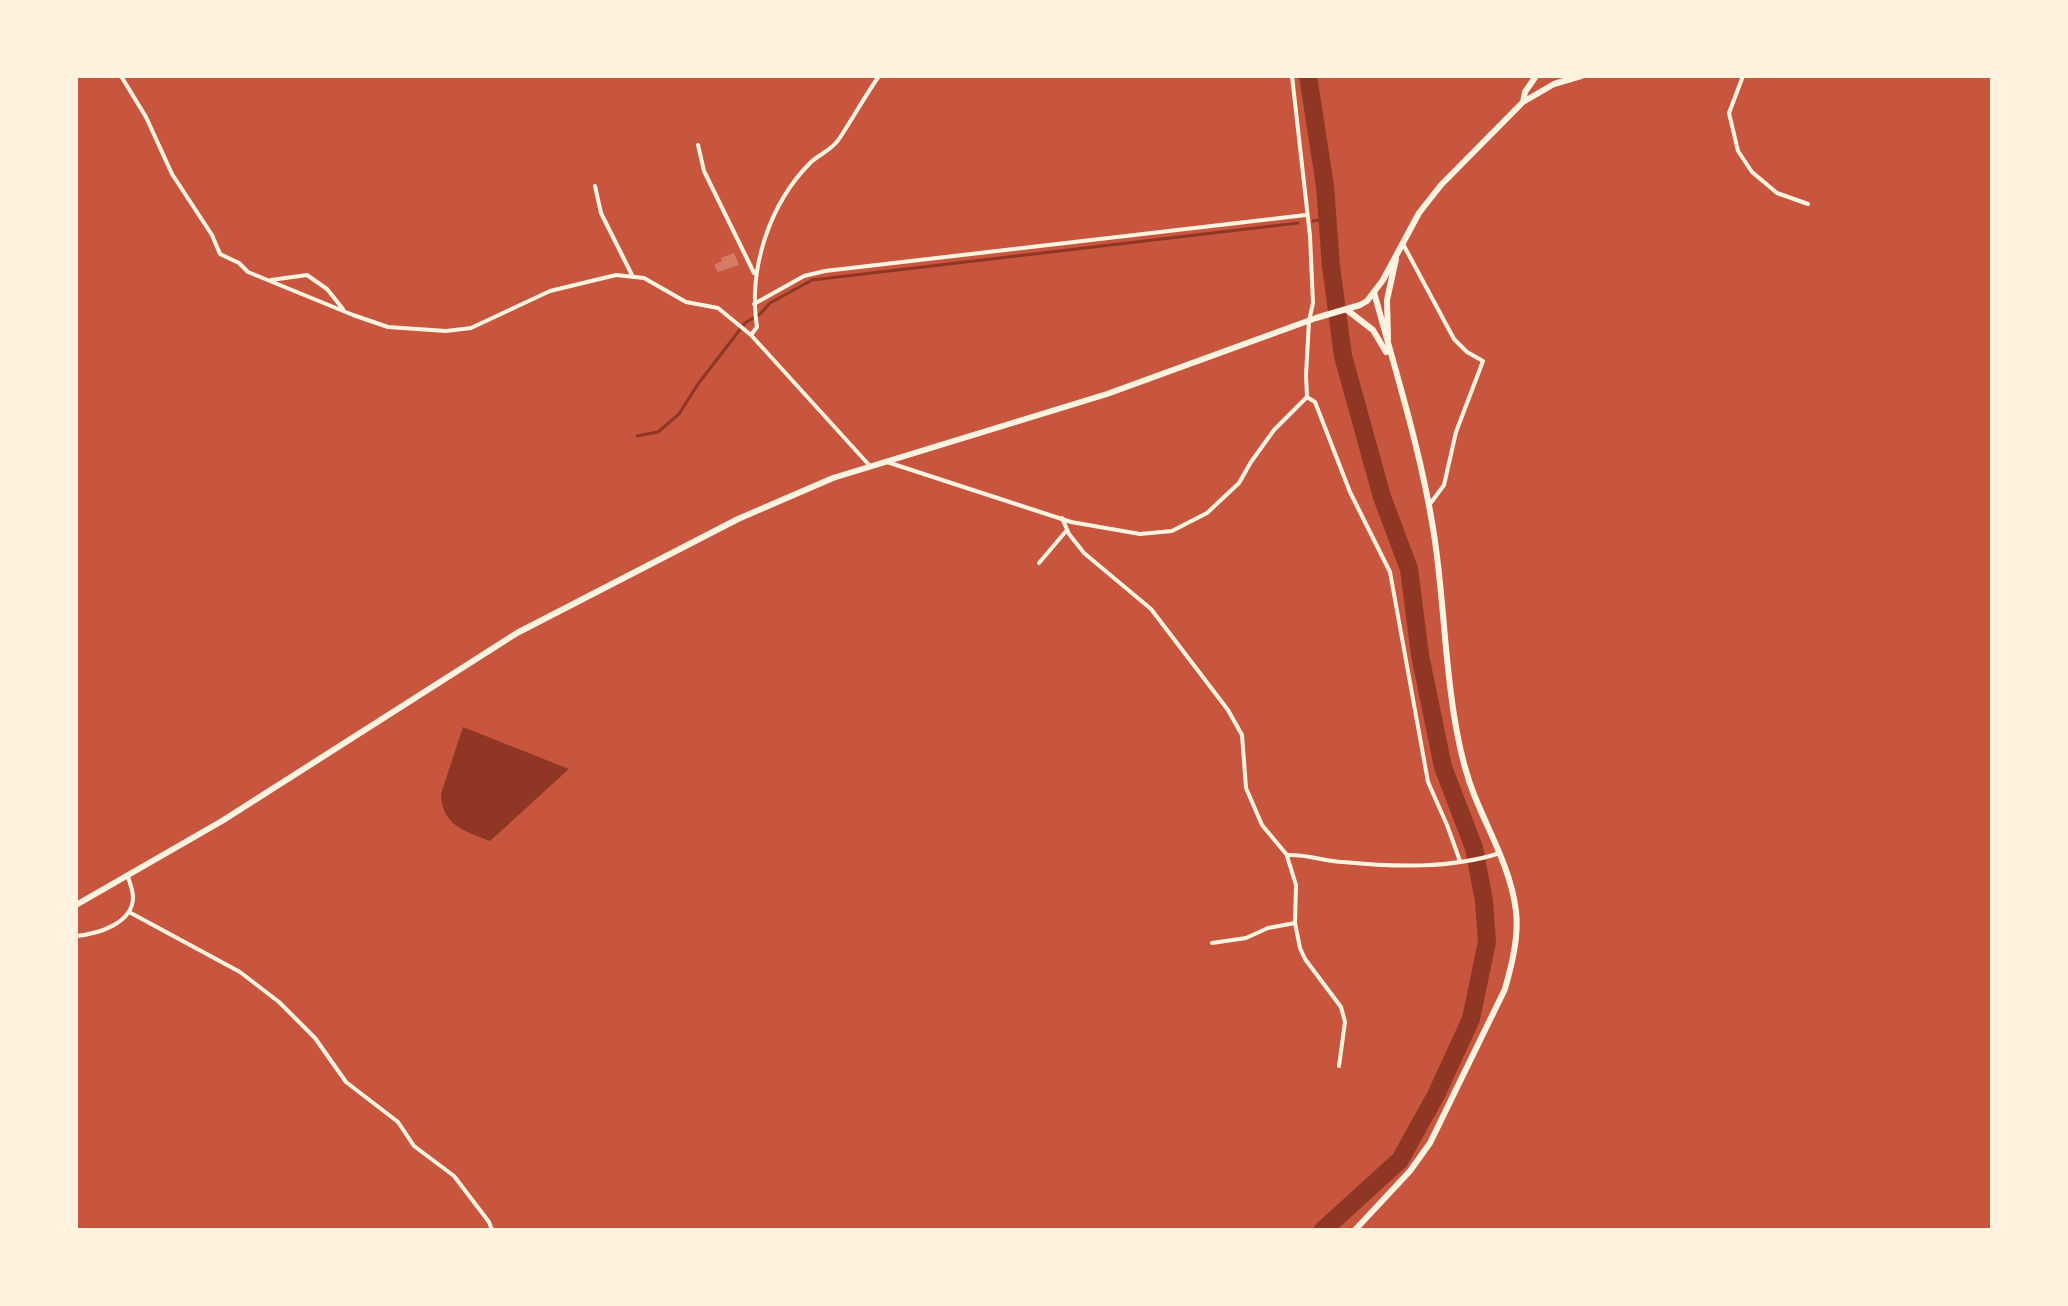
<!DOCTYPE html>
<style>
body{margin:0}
#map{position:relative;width:2068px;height:1306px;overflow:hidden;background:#c8553d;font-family:Quicksand,sans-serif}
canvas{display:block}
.frame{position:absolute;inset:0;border:78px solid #fff3e0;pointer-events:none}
</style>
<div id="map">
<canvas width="2068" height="1306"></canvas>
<div class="frame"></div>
</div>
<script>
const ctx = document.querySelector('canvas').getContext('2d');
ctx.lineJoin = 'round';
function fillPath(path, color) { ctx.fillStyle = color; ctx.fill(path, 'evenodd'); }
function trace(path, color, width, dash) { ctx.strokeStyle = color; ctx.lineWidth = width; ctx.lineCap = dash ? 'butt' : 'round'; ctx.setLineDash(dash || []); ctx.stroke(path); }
fillPath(new Path2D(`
 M463,727l106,42 -79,72c-25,-10 -48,-15 -49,-47z`), '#8f3625');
trace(new Path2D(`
 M1313,221l15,-2
 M637,436l21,-4 21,-18 19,-30 47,-61 15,-9 10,-11 42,-23 486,-57`), '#8f3625', 3);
trace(new Path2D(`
 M1308,76l17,110 6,80 12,90 39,141 27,72 11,86 23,112 31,81 10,53 3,41 -16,77 -35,76 -36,65 -77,70`), '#8f3625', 18);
fillPath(new Path2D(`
 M734,253l5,12 -21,7 -4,-7 8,-4 -1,-3z`), '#d67c66');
trace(new Path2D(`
 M121,76l25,41 26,57 40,61 8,19 19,9 9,9 105,43 35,12 58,4 25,-3 79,-37 66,-16 28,3 42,24 32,6 33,27 119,131
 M1292,76l18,160 3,67 -4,18 -3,54 1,22 8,5 35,90 40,80 38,210 19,43 13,36
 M1743,76l-14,37 9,38 14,21 25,21 31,11
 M698,145l6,26 50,102
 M595,186l6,27 32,64
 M1403,244l51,95 13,13 16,9 -27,71 -12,53 -14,19
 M271,280l36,-5 20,14 16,20
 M754,304l50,-28 21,-5 481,-56
 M751,335l6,-8c-9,-58 12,-123 54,-165 9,-8 22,-13 28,-23 14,-21 26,-43 40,-63
 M887,462l184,60 69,12 32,-3 35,-18 32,-30 12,-21 23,-32 33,-33
 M1062,518l7,16 15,19 67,56 77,101 14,25 4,53 16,37 25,30c20,-1 36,6 56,7 50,5 108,7 157,-9
 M1039,563l28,-33
 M1287,856l9,29 -1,38 5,25 5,11 36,48 4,15 -6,44
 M129,912l111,60 39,30 36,36 31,44 52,40 16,24 40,30 35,46 3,8
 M76,936c21,-2 57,-12 57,-39 0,-6 -3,-14 -5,-20
 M1212,943l34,-5 22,-10 27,-5
 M1271,1230h4`), '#fff3e0', 4);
trace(new Path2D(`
 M1523,102l2,-10 11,-16
 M1347,310l26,20 13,22
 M1388,339l-1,-39 9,-41
 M76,905l146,-84 295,-188 221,-114 95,-41 274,-84 209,-76 44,-13 7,-4 16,-21 36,-67 22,-28 82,-83 31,-18 27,-8
 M1355,1230l55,-59 20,-28 75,-154c7,-25 14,-53 11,-78 -5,-41 -26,-77 -41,-114 -9,-22 -15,-47 -19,-70 -12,-66 -12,-133 -23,-199 -13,-80 -38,-158 -59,-236`), '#fff3e0', 6);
</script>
